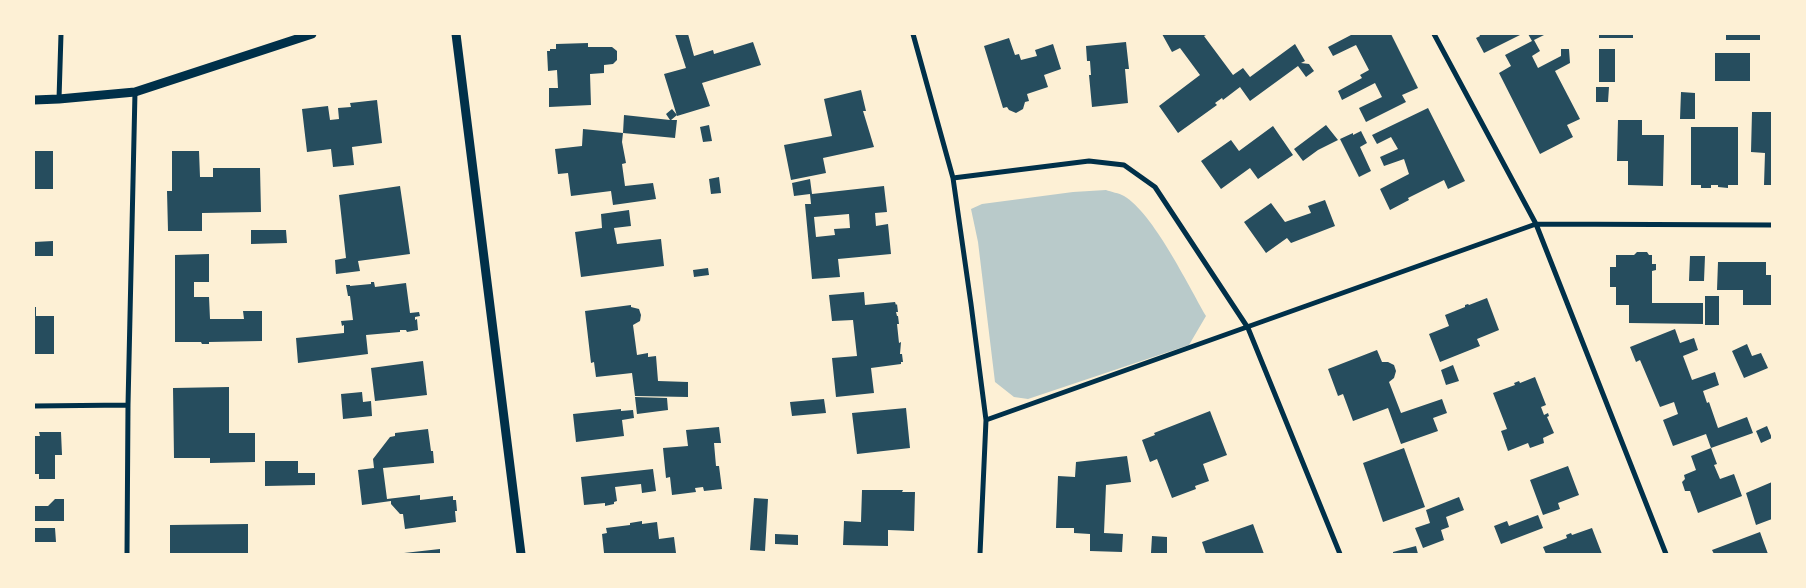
<!DOCTYPE html>
<style>
body{margin:0}
#map{position:relative;width:1806px;height:588px;overflow:hidden;background:#fdf0d5;font-family:"PT Sans",sans-serif}
canvas{display:block}
.frame{position:absolute;inset:0;border:35px solid #fdf0d5;pointer-events:none}
</style>
<div id="map">
<canvas width="1806" height="588"></canvas>
<div class="frame"></div>
</div>
<script>
const ctx = document.querySelector('canvas').getContext('2d');
ctx.lineJoin = 'round';
function fillPath(path, color) { ctx.fillStyle = color; ctx.fill(path, 'evenodd'); }
function trace(path, color, width, dash) { ctx.strokeStyle = color; ctx.lineWidth = width; ctx.lineCap = dash ? 'butt' : 'round'; ctx.setLineDash(dash || []); ctx.stroke(path); }
fillPath(new Path2D(`
 M1106,190c5,2 13,3 18,6 29,17 64,89 82,120l-17,29 -161,54 -14,-2 -19,-15 -17,-140 -7,-33 11,-5 91,-12z`), '#b9caca');
fillPath(new Path2D(`
 M675,34h13l6,22 19,-6 1,4 39,-12 8,23 -59,18 8,23 -33,10 -13,-42 22,-6z
 M1162,34h46l-4,2 29,39 10,-7 7,9 45,-33 10,17 -4,2 8,1 5,7 -8,6 -8,-11 -48,35 -10,-14 -17,13 -1,-2 -7,5 2,2 -39,28 -19,-27 41,-31 -20,-27 -8,4z
 M1350,34h41l27,54 -16,7 4,7 -40,20 -7,-14 23,-11 -7,-14 -33,17 -4,-9 24,-13 -2,-3 9,-5 -13,-25 -23,11 -5,-9 23,-12z
 M1479,34h43l-38,19 -8,-15 4,-2z
 M1528,34h18l-12,6 6,11 -8,5 6,12 23,-12v-7h8l1,14 -15,8 25,48 -13,6 6,12 -33,17 -41,-81 12,-7 -6,-11 27,-14z
 M1599,34h34v4h-34z
 M1726,34h34v6h-34z
 M1009,38l6,17 4,-1 2,6 16,-4 -2,-6 18,-6 8,25 -17,6 4,12 -21,7 2,7 -4,1 -2,7 -7,4 -7,-3 -2,-3 -4,1 -19,-62z
 M1126,42l3,27h-4l3,34 -36,4 -3,-32h2l-1,-14h-3l-1,-15z
 M588,43v4h24l5,4v9l-4,4 -9,1v8l-14,1 1,31 -42,2v-19h9l-1,-18 -9,1 -1,-20h3v-2h6v-5z
 M1599,49h16v33h-16z
 M1715,53h35v28h-35z
 M1596,87h13l-1,15h-12z
 M861,90l5,21h-3l11,36 -51,11 3,15 -35,7 -7,-35 48,-9 -8,-37z
 M1681,92l14,1v26h-15z
 M377,100l5,43 -30,4 2,18 -21,2 -2,-18 -24,3 -5,-43 26,-3 2,14 9,-1 -1,-11 13,-1 -1,-4z
 M1428,108l37,73 -17,8 -4,-9 -36,18 1,2 -19,10 -10,-21 29,-15 -5,-15 -20,7 -4,-9 18,-8 -7,-12 -14,7 -5,-9z
 M672,109l5,6 -6,5h6l-2,18 -52,-5 1,-18 46,5 -4,-6z
 M1752,112h20v73h-8l1,-32 -14,-1z
 M1618,120h24v15h22l-1,51 -35,-1v-24h-11z
 M709,125l3,16 -9,1 -3,-15z
 M1326,125l12,15 -20,10 -15,11 -9,-12z
 M1273,126l20,29 -35,24 -8,-11 -29,21 -20,-28 30,-21 8,11z
 M1691,127h47v58h-10v3l-10,-1v-2h-7v3h-10v-3h-10z
 M583,129l40,4 -1,9 4,21 -4,1 3,22 28,-3 3,16 -43,6 -2,-14 -40,5 -3,-23 -10,1 -3,-25 27,-3z
 M1361,131l6,12 -7,4 11,24 -12,6 -19,-38 13,-6v2z
 M34,151h19v38h-19z
 M172,151h27l1,26h13v-9h47l1,44 -59,1v18h-34l-1,-40h5z
 M719,177l2,16 -10,1 -2,-15z
 M810,179l2,15 72,-8 3,26 -12,1 1,13 12,-2 3,30 -53,5 2,18 -28,2 -7,-75h6l-1,-10 -16,2 -2,-13zM849,214l1,14 -16,1 1,6 -19,2 -2,-20z
 M400,186l10,68 -52,7 2,10 -24,3 -1,-14 11,-2 -7,-63z
 M1325,200l10,26 -44,17 -4,-5 -21,15 -22,-31 27,-19 14,19 26,-9 -3,-7z
 M629,210l2,16 -17,2 3,16 44,-5 3,27 -83,11 -6,-45 27,-4 -1,-14z
 M251,230h35l1,13 -36,1z
 M53,241v15h-19v-14z
 M1637,252h10l2,3h3v9h4v6l-4,1v32h51v21l-74,-1v-18h-13v-18h-6v-20h6v-12h18z
 M209,254v28h-15v15h15l1,22h34l-1,-8h19v30l-53,1v2h-7l-1,-2h-26v-87z
 M1690,256h15l-1,25h-15z
 M1718,262h48v13h6v30h-29v-15h-26z
 M708,268l1,7 -15,2 -1,-7z
 M371,282h3l1,5 31,-4 4,30 9,-1 1,4 -5,1v3l2,-1 1,11 -11,2 -1,-2h-6v2l-34,3 2,19 -70,9 -2,-25 48,-5v-8l-2,1 -1,-5 12,-1 -3,-24h-2l-2,-11h4v1l21,-2z
 M864,292l1,13 30,-3 1,3 1,-1 1,8h-2l1,4h1l1,8h-2l2,19 2,-1 -1,12h2l1,8h-2v2l-30,4 3,25 -38,4 -4,-39 25,-2 -4,-36 -21,1 -3,-26z
 M1705,296h14v29h-14z
 M1487,298l12,32 -22,9 3,7 -40,16 -11,-28 20,-8 -4,-11 20,-8v-2l3,-1 1,1z
 M631,305v2l8,2 2,6 -1,6 -7,4 4,30 11,-2v4l8,-1 2,25 30,1v15l-53,-1 -3,-23 -36,4 -2,-15 -3,1 -6,-52z
 M34,307h2v9h18v38h-20z
 M1675,329l5,14 14,-5 4,12 -15,6 9,24 23,-8 4,13 -16,6 4,12 2,-1 9,26 29,-11 6,16 -42,15 -5,-14 -33,12 -10,-26 15,-6 -4,-12 -14,5 -20,-47 -4,2 -6,-15z
 M1747,344l5,12 9,-3 7,15 -24,10 -12,-27z
 M1377,350l5,12h6l6,3 2,6 -2,7 -5,4 12,31 41,-14 5,14 -14,5 5,13 -37,13 -13,-36 -35,13 -10,-27 -5,2 -10,-27z
 M423,361l4,34 -52,6 -4,-33z
 M1453,365l6,16 -13,4 -5,-15z
 M1535,377l11,28 -5,2 3,8 4,-2 1,3 -2,1 7,16 -11,5 1,5 -14,5 -2,-5 -20,8 -7,-20 6,-2 -14,-36 22,-8 -1,-2 5,-2 1,2z
 M229,387v46h26v29l-45,1v-5h-36l-1,-70z
 M362,392l1,10 8,-1 1,15 -29,3 -2,-25z
 M635,397l32,1 1,12 -31,4z
 M824,399l2,14 -34,3 -2,-14z
 M906,408l4,40 -53,6 -5,-41z
 M621,409v2l12,-1 1,8 -12,2 2,16 -48,6 -3,-28z
 M1210,411l17,44 -24,9 6,17 -14,5 1,3 -24,9 -15,-39 -7,3 -8,-22 13,-5 -1,-2z
 M1767,426l5,12 -11,5 -5,-12z
 M719,427l2,16h-7l2,23h3l3,23 -18,2 -1,-4 -8,1 1,4 -24,3 -2,-18 -4,1 -3,-30 25,-2 -2,-16z
 M428,429l3,22h2l1,12 -51,5 4,31 33,-4v5l33,-4v4h3l1,11h-2l1,11 -51,7 -2,-15h-3l-9,-10v-3l-29,4 -4,-35 16,-2 -1,-9 17,-22 5,-1v-3z
 M39,432h22l1,23h-7v24h-16v-5h-5v-38h6z
 M1404,448l21,59 -42,15 -20,-59z
 M1711,448l6,16 -3,1 6,14 14,-5 8,22 -44,17 -8,-22h-5l-3,-9 3,-3 -1,-4 12,-5 -5,-14z
 M1127,456l4,26 -25,3 -2,48 19,1 -1,18 -32,-1v-17l-16,-1v-5h-18l2,-52 17,1 1,-15z
 M265,461h33v12h17v12l-50,1z
 M1568,466l11,29 -21,8 2,6 -17,6 -13,-35z
 M653,469l3,22 -14,2 -1,-9 -26,3 2,14 -3,1v2l-9,2v-3l-21,2 -3,-28z
 M1772,482v37l-16,6 -10,-32z
 M862,490h41l-1,2h13l-1,39 -26,-1v16l-45,-1 1,-24 17,1z
 M1459,497l5,13 -18,7 3,10 -8,3 3,10 -21,8 -8,-20 15,-5 -4,-13z
 M754,498l14,1 -3,52 -15,-1z
 M55,499h9v22h-30v-15h14z
 M1538,515l5,13 -42,16 -7,-18 13,-5 2,5z
 M642,521v3l15,-2 2,17 15,-2 2,16 -14,1 -58,-1 -2,-19 5,-1 -1,-5 24,-3v-2z
 M248,524v30h-78v-29z
 M1253,524l11,30h-58l-4,-12z
 M34,528h21l1,14h-22z
 M1592,528l10,26h-56l-3,-7 24,-9 -1,-3 5,-2 1,2z
 M1760,532l8,22h-54l-2,-4z
 M775,534l23,1v10l-23,-1z
 M1152,536l15,1v16h-16z
 M1416,546l2,8h-25v-2z
 M440,549v5h-36v-1z`), '#264d5e');
trace(new Path2D(`
 M913,34l40,144 18,126 15,116 -6,134
 M1434,34l102,190 130,330
 M59,99l2,-65
 M953,178l136,-17 35,4 31,22 93,141 92,226
 M34,406l94,-1
 M986,420l550,-196 236,1
 M127,554l1,-149 7,-313`), '#003049', 5);
trace(new Path2D(`
 M456,34l65,520
 M34,100l25,-1 76,-7 177,-58`), '#003049', 9);
</script>
